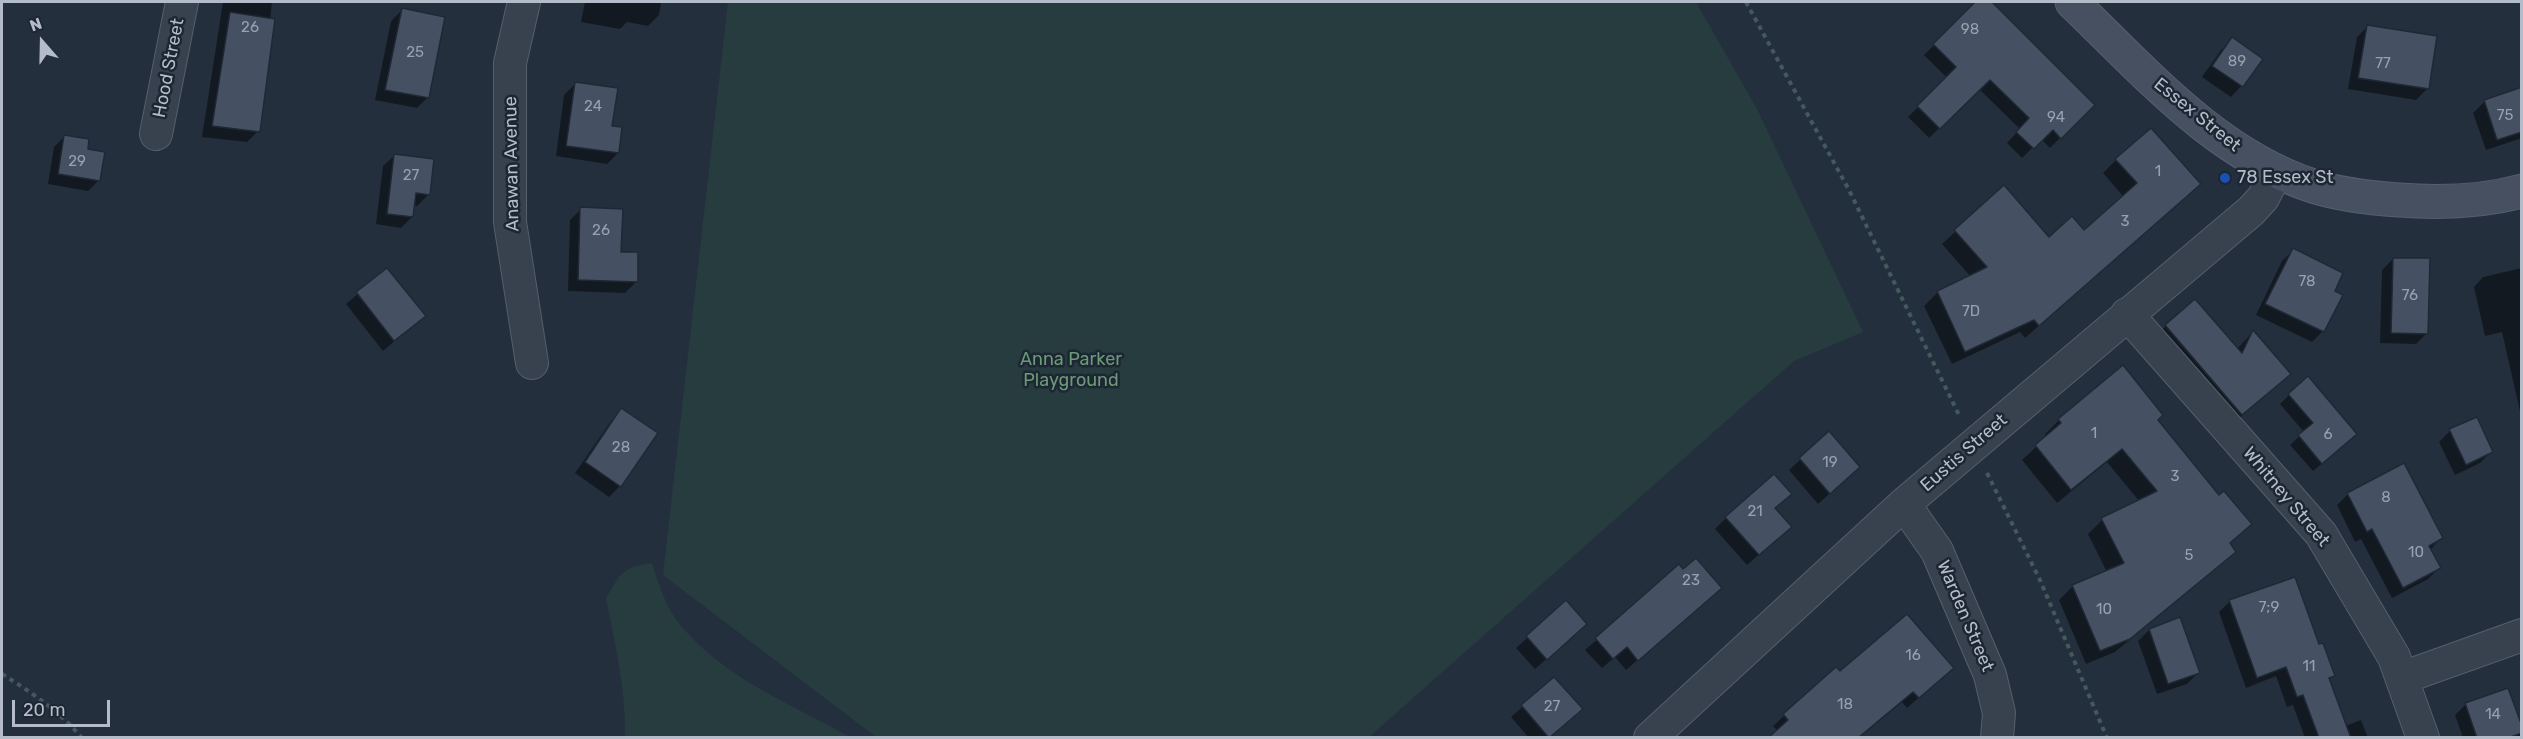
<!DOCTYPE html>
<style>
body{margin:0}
#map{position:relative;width:2523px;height:739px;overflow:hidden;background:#242f3e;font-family:Rubik,sans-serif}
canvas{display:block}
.frame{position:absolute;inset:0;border:3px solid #b4bcc9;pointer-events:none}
.north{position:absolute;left:12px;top:12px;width:60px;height:60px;-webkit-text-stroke:4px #1d2633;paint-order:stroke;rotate:340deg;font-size:16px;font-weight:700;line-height:24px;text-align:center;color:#b4bcc9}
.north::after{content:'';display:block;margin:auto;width:21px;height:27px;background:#b4bcc9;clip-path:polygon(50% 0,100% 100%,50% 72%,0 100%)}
.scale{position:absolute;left:12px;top:700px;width:98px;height:27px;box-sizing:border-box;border:3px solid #b4bcc9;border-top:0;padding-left:8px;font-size:18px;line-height:21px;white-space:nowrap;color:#b4bcc9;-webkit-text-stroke:4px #1d2633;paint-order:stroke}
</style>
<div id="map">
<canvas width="2523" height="739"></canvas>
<div class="frame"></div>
<div class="north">N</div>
<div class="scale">20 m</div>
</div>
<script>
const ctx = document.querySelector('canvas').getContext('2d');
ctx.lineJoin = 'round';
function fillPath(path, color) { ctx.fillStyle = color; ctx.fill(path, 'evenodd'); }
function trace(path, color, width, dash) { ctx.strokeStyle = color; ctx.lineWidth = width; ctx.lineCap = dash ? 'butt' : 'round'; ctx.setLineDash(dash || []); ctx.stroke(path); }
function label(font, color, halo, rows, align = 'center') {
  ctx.font = font + ' Rubik,sans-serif'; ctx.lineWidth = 5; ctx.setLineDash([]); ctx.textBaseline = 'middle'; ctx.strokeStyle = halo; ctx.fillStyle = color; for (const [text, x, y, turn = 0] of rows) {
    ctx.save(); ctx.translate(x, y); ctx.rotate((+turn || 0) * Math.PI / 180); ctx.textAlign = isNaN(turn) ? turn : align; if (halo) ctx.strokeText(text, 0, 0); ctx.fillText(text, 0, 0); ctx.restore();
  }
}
fillPath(new Path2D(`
 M728,2h968l61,107 106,223 -69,29 -425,376h-493l-213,-162z
 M652,563c7,22 14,45 29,63 45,53 110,78 169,111h-225c1,-47 -10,-93 -19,-139 16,-26 15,-30 46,-35z`), '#263c3f');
fillPath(new Path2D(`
 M223,2h49l-14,129 -11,11 -45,-5z
 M585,2h76l-2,13 -11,11 -21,-4 -7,7 -39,-7z
 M1977,2h13l103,103 -43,43 -9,-9 -19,19 -15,-15 13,-14 -41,-40 -50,49 -21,-21 39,-39 -23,-23z
 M402,10l26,87 -11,11 -42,-8 16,-79z
 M2368,26l59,63 -11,11 -68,-11 9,-52z
 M2232,39l29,20 -20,27 -10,11 -29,-20 19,-27z
 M575,84l36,43 7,26 -11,11 -51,-8 8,-61z
 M2519,89l3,6v43l-36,12 -13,-37 11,-11z
 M65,136l34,44 -11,11 -40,-7 6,-37z
 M394,156l34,39 -11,11 -4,-1 -1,12 -11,11 -25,-4 7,-58z
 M2116,160l83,24 -174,154 -5,-6 -68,32 -28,-58 13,-13 34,-16 -29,-33 61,-57 46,52 35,-7 40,-35 -21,-24z
 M581,209l55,73 -11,11 -57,-2 2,-71z
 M2293,250l40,42 -10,39 -11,11 -56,-27 26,-54z
 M2393,259l34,74 -11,11 -36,-1 2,-73z
 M2522,268v152l-20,-88 -17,4 -11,-49 9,-10z
 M386,270l38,46 -41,35 -37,-47z
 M2166,326l71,23 16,-17 36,42 -63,56 -76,-89z
 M2123,367l112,185 -120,100 -29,12 -27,-64 14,-14 34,-14 -19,-38 14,-14 37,-19 -32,-39 -50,41 -35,-43 25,-23 -2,-3 14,-14z
 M2289,395l57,48 -33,28 -23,-26 14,-13 -24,-28z
 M622,410l-2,76 -11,11 -34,-24 36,-52z
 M2450,431l41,21 -11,11 -25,12 -16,-33z
 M1829,434l18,44 -29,26 -29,-34z
 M2404,465l37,73 -10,11 8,19 -11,11 -36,19 -31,-59 -6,3 -18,-37 11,-11z
 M1790,494l-16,15 5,28 -32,28 -32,-36 11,-11z
 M1679,567l30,31 -83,72 -11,-13 -13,11 -17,-18z
 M2230,601l88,45 15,30 -5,5 17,45 16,-6 7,18h-63l-12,-33 -6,2 -11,-31 -30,12 -27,-76z
 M1566,603l8,32 -39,34 -19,-21z
 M2179,619l19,54 -11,11 -30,10 -19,-53 11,-11z
 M1836,669l4,5 101,4 -34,30 -5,-6 -43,36 -81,-7 -5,-5z
 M1554,679l-5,59h-20l-18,-21z
 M2466,704l56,27v7h-59l-8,-23z`), '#0007');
const building = new Path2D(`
 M1975,2h17l103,103 -34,34 -8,-9 -19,19 -18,-17 13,-14 -39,-38 -50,49 -23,-23 39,-39 -23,-23z
 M402,8l43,9 -16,81 -44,-8z
 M230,12l45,7 -15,113 -48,-6z
 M2367,25l70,11 -8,53 -71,-11z
 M2232,37l31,22 -20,28 -31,-21z
 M575,82l43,6 -6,38 10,1 -3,26 -53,-7z
 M2522,87v45l-25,8 -13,-40z
 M2151,128l50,56 -162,142 -5,-6 -69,32 -28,-61 50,-24 -33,-37 50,-45 45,52 23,-21 12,14 53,-47 -22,-24z
 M64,135l25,4 -1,10 17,3 -5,29 -42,-7z
 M394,154l40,5 -4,36 -14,-2 -3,24 -26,-3z
 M580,207l43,2 -2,43h17v30l-60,-2z
 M2293,248l50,25 -8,18 8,4 -19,37 -59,-28z
 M2393,258h37l-2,76 -37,-1z
 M387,268l39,48 -32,25 -38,-49z
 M2195,299l47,54 11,-23 38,44 -49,41 -77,-90z
 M2123,365l40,50 -5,5 61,75 5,-4 28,33 -22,19 6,9 -106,87 -30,12 -28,-66 52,-22 -23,-45 56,-27 -35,-42 -51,41 -36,-45 26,-22 -3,-4z
 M2308,376l49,58 -35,30 -24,-29 15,-12 -25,-29z
 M621,408l37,25 -37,54 -36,-25z
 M2477,417l16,35 -27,13 -17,-36z
 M1829,431l31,36 -30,27 -31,-36z
 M2404,463l39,75 -14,8 12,22 -38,20 -31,-59 -5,3 -20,-39z
 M1774,474l18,20 -17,14 17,19 -33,28 -34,-38z
 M1696,558l26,30 -84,73 -11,-14 -14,12 -18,-21 84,-74 4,5z
 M2295,577l24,67 4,-1 12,33 -6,2 22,60h-32l-16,-43 -6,2 -11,-30 -29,11 -28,-78z
 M1566,600l21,24 -40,36 -21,-24z
 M1907,614l47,54 -35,30 -6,-6 -55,46h-90l20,-18 -5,-6 53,-47 4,4z
 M2180,617l20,56 -32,11 -19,-55z
 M1554,677l29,32 -34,29 -28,-33z
 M2508,688l14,38v7l-14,5h-31l-12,-35z`);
fillPath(building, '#455162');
trace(building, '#1f2835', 1.5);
const minor = new Path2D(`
 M524,2l-14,61v159l22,141
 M156,134l26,-132
 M2127,314l194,220 73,123 29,81
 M1904,504l33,47 53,124 9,38 -2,25
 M2402,678l120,-43
 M1650,738l254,-234 347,-293 12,-13 14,-27`);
const secondary = new Path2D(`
 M2072,2c72,69 143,152 241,184 28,9 57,12 86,14 40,3 83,2 123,-9`);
trace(minor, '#565f6c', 34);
trace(secondary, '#565f6c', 35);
trace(new Path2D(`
 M1746,2l103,188 110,225
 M1987,473l53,107 67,158
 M2,674c29,18 57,37 80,64`), '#44595c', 4, [4.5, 4.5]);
trace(minor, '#38414e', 32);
trace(secondary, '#465061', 33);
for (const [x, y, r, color] of [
 [2225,178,6,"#1a4fb4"]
]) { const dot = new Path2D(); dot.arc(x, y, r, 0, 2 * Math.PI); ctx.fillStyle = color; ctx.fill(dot); trace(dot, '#1d2633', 2); }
label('15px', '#98a1af', null, [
 ["26",250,28],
 ["98",1970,30],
 ["25",415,53],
 ["89",2237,62],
 ["77",2383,64],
 ["24",593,107],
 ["75",2505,116],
 ["94",2056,118],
 ["29",77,162],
 ["1",2158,172],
 ["27",411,176],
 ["3",2125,222],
 ["26",601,231],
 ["78",2307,282],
 ["76",2410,296],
 ["7D",1971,312],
 ["1",2094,434],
 ["6",2328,435],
 ["28",621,448],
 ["19",1830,463],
 ["3",2175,477],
 ["8",2386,498],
 ["21",1755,512],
 ["10",2416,553],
 ["5",2189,556],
 ["23",1691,581],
 ["7;9",2269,608],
 ["10",2104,610],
 ["16",1913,656],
 ["11",2309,667],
 ["18",1845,705],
 ["27",1552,707],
 ["14",2493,715]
]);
label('18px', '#b4bcc9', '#1d2633', [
 ["Hood Street",169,68,-79],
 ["Essex Street",2197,115,39],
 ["Anawan Avenue",512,164,-91],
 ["Eustis Street",1964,453,-41],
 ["Whitney Street",2286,497,50],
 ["Warden Street",1965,616,67]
]);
label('18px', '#b4bcc9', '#1d2633', [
 ["78 Essex St",2237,178]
], 'left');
label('18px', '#6b9a76', '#1d2633', [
 ["Anna Parker",1071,360],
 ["Playground",1071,381]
]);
</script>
